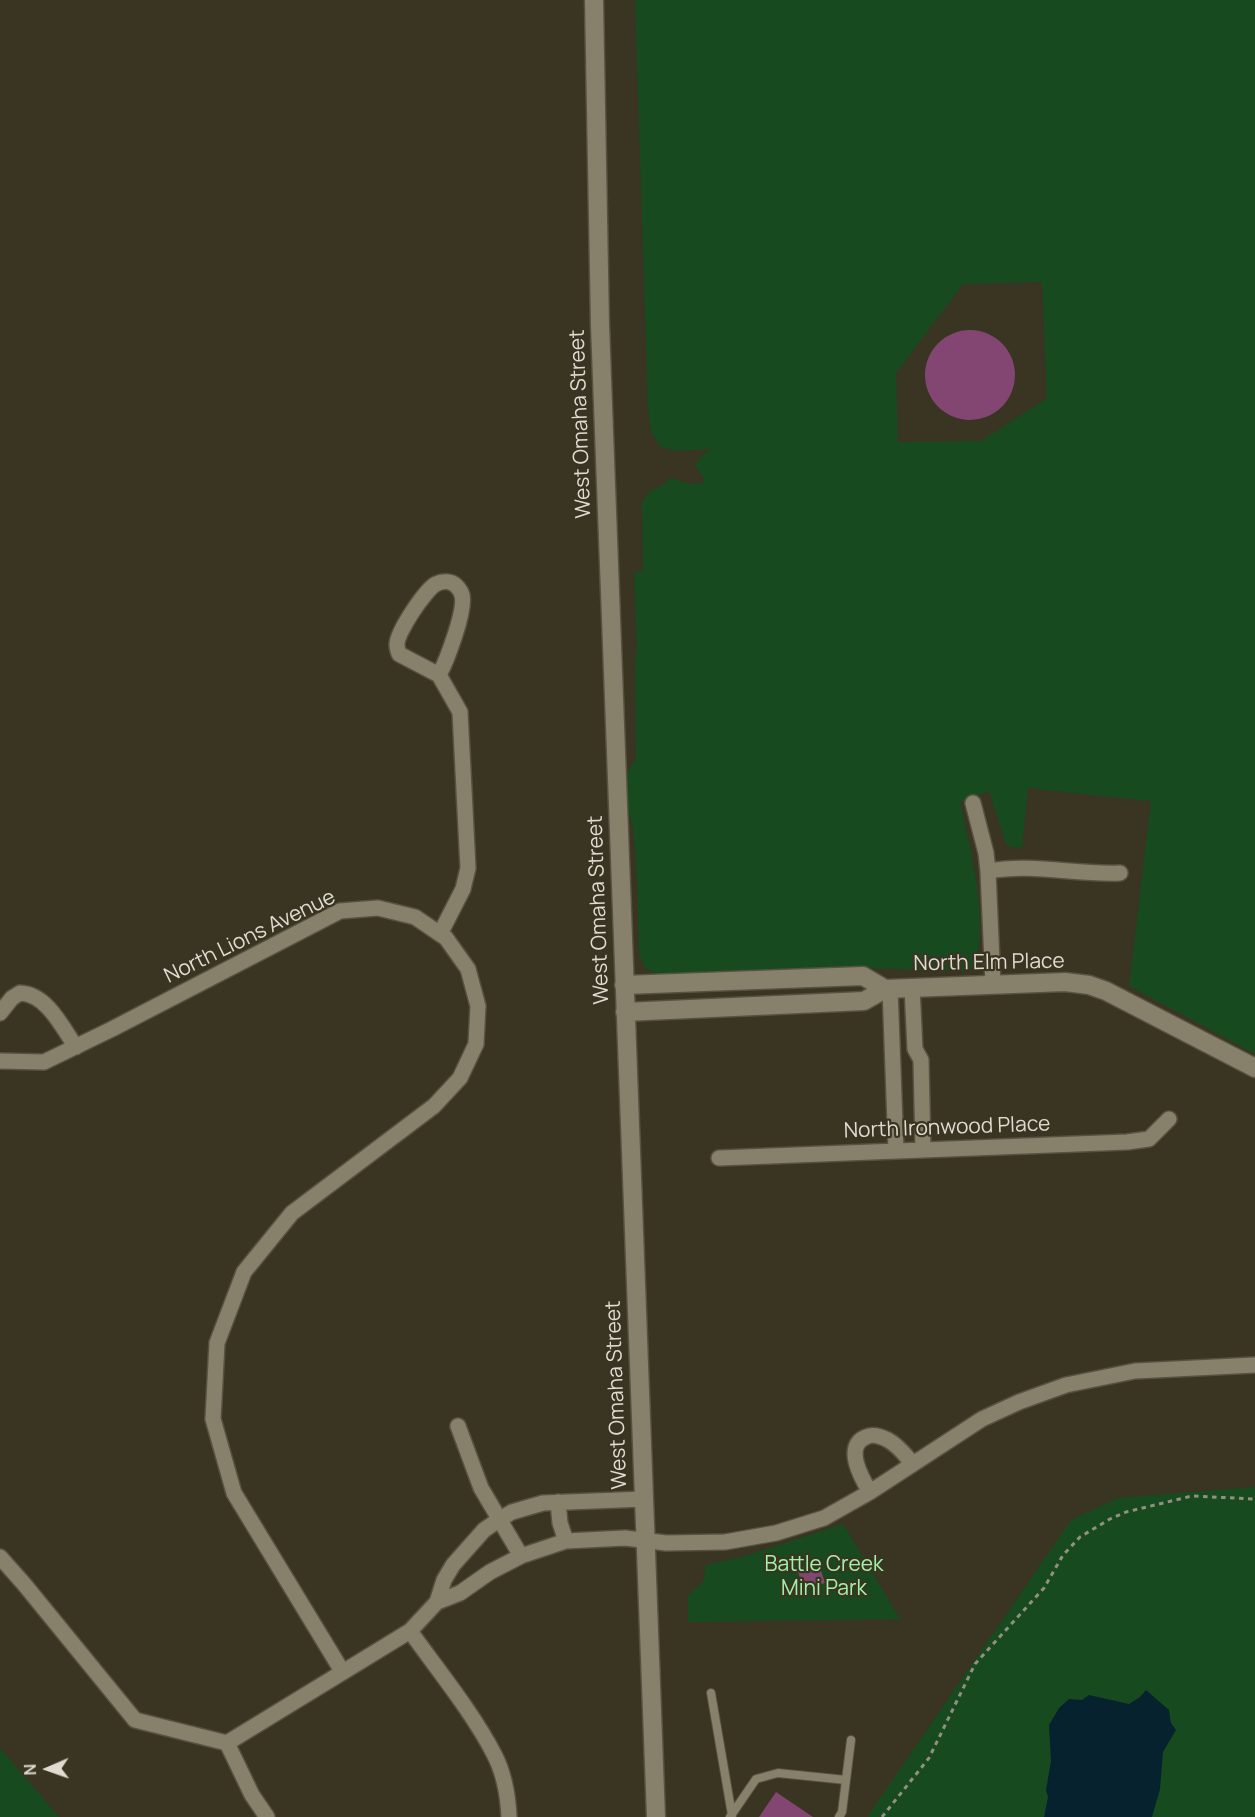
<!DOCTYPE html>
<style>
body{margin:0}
#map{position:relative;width:1255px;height:1817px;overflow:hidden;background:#3a3422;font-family:Manrope,sans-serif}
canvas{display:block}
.north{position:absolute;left:18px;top:1739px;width:60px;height:60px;-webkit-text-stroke:4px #3a3422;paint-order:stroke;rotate:268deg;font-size:16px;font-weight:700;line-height:24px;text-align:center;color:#dfdbd0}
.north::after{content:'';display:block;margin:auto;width:21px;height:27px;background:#dfdbd0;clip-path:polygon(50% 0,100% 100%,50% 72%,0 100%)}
</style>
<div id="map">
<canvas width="1255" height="1817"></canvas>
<div class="north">N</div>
</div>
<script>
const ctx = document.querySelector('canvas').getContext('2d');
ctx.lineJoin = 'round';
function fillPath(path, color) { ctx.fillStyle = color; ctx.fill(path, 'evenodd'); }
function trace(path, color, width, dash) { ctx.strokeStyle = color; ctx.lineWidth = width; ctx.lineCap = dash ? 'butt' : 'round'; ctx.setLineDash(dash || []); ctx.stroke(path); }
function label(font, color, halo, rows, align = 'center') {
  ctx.font = font + ' Manrope,sans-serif'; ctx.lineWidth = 4.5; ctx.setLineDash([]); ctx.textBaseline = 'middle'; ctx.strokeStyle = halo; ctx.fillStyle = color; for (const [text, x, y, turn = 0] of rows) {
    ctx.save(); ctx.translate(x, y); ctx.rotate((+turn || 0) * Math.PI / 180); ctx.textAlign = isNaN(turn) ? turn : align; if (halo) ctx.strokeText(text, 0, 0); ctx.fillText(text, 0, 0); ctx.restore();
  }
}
fillPath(new Path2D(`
 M635,0h620v1054l-126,-68 22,-185 -123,-13 -6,60 -10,-1 -6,-3 -17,-53 -29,12c12,51 27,111 16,163l-10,5 -103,-3 -205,8 -14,-9 -5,-14c-1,-26 0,-134 -14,-148v-30l11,-16 -1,-97 2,-14 -3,-75 9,-3 -1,-68 8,-11 11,-5 10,-8 19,6 12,-1 3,-3 -9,-13 1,-7 14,-11 -35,2 -15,-4 -10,-15 -3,-24zM1042,282l5,116 -66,43 -83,1 -2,-69 67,-89z
 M1255,1487v330h-388l204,-297 47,-22z
 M843,1524l57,95 -212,3v-28h4l1,-5c13,-4 11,-12 12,-24l40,-9z
 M0,1748l59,69h-59z`), '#174b1f');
fillPath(new Path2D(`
 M1146,1690l23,20 2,13 5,7 -13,22 -3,37 -8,28h-108l4,-20 -2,-7 5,-29 -2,-36 10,-17 10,-9 13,1 7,-5 40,9 11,-7z`), '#07222f');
fillPath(new Path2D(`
 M925 375a45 45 0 1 1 90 0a45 45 0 1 1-90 0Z
 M818,1562l7,21 -21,6 -7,-20z
 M776,1792l37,25h-54z`), '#834673');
const lane = new Path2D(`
 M711,1693l21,122
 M730,1817l26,-38 22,-6 68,7
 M839,1817l3,-5 9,-72`);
const street = new Path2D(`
 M439,675c8,-15 27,-65 23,-80 -1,-4 -5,-9 -8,-11 -5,-3 -12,-3 -18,0 -10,5 -40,49 -39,61 0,3 1,6 2,9l40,21 21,37 8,156 -5,21 -23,45
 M973,803l13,50 2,18 5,113
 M988,871c46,-8 87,4 132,2
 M912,987l3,62 6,11 2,90
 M890,988l6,163
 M0,1013l12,-15 8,-5c27,1 42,34 56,54
 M0,1061l44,1 68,-33 228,-118 38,-3 37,9 25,17 6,4 22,31 10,37 -2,38 -16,34 -26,28 -142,107 -48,59 -27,71 -4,76 21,74 108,178
 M719,1158l408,-16 22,-3 20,-20
 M458,1426l23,62 40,68
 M870,1492c-8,-13 -27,-46 -4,-55 7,-4 16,0 22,3 11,6 17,15 25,24
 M558,1502l2,21 6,18
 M0,1557l24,27 111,136 92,23 183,-112 27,-29 7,-22 9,-15 31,-35 16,-11 12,-7 31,-9 101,-4
 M437,1602l23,-9 30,-21 31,-16 45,-15 59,-3 41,5 59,-1 51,-9 48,-15 46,-26 112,-73 37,-17 47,-17 69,-14 120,-6
 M410,1631c27,38 63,82 84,123 10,19 14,41 15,63
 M227,1743l25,52 15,22`);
const secondary = new Path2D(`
 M594,0l6,325 56,1492
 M624,985l239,-9 22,13
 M625,1012l239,-11 21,-12 180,-7 24,3 17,6 149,77`);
trace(lane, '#575141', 10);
trace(street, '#575141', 18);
trace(secondary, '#575141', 21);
trace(new Path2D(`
 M882,1817l47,-59 46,-94 69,-76 19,-33 17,-18 30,-18 16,-7 66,-16 63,3`), '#948f81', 3, [4.5, 4.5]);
trace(lane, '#87806b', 8);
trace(street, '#87806b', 15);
trace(secondary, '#87806b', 18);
label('21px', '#dfdbd0', '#3a3422', [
 ["West Omaha Street",581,424,-92],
 ["West Omaha Street",599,910,-92],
 ["North Lions Avenue",250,937,-26],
 ["North Elm Place",989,963,-1],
 ["North Ironwood Place",947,1128,-2],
 ["West Omaha Street",617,1395,-92]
]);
label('21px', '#a0f3a6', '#3a3422', [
 ["Battle Creek",824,1565],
 ["Mini Park",824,1589]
]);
</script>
